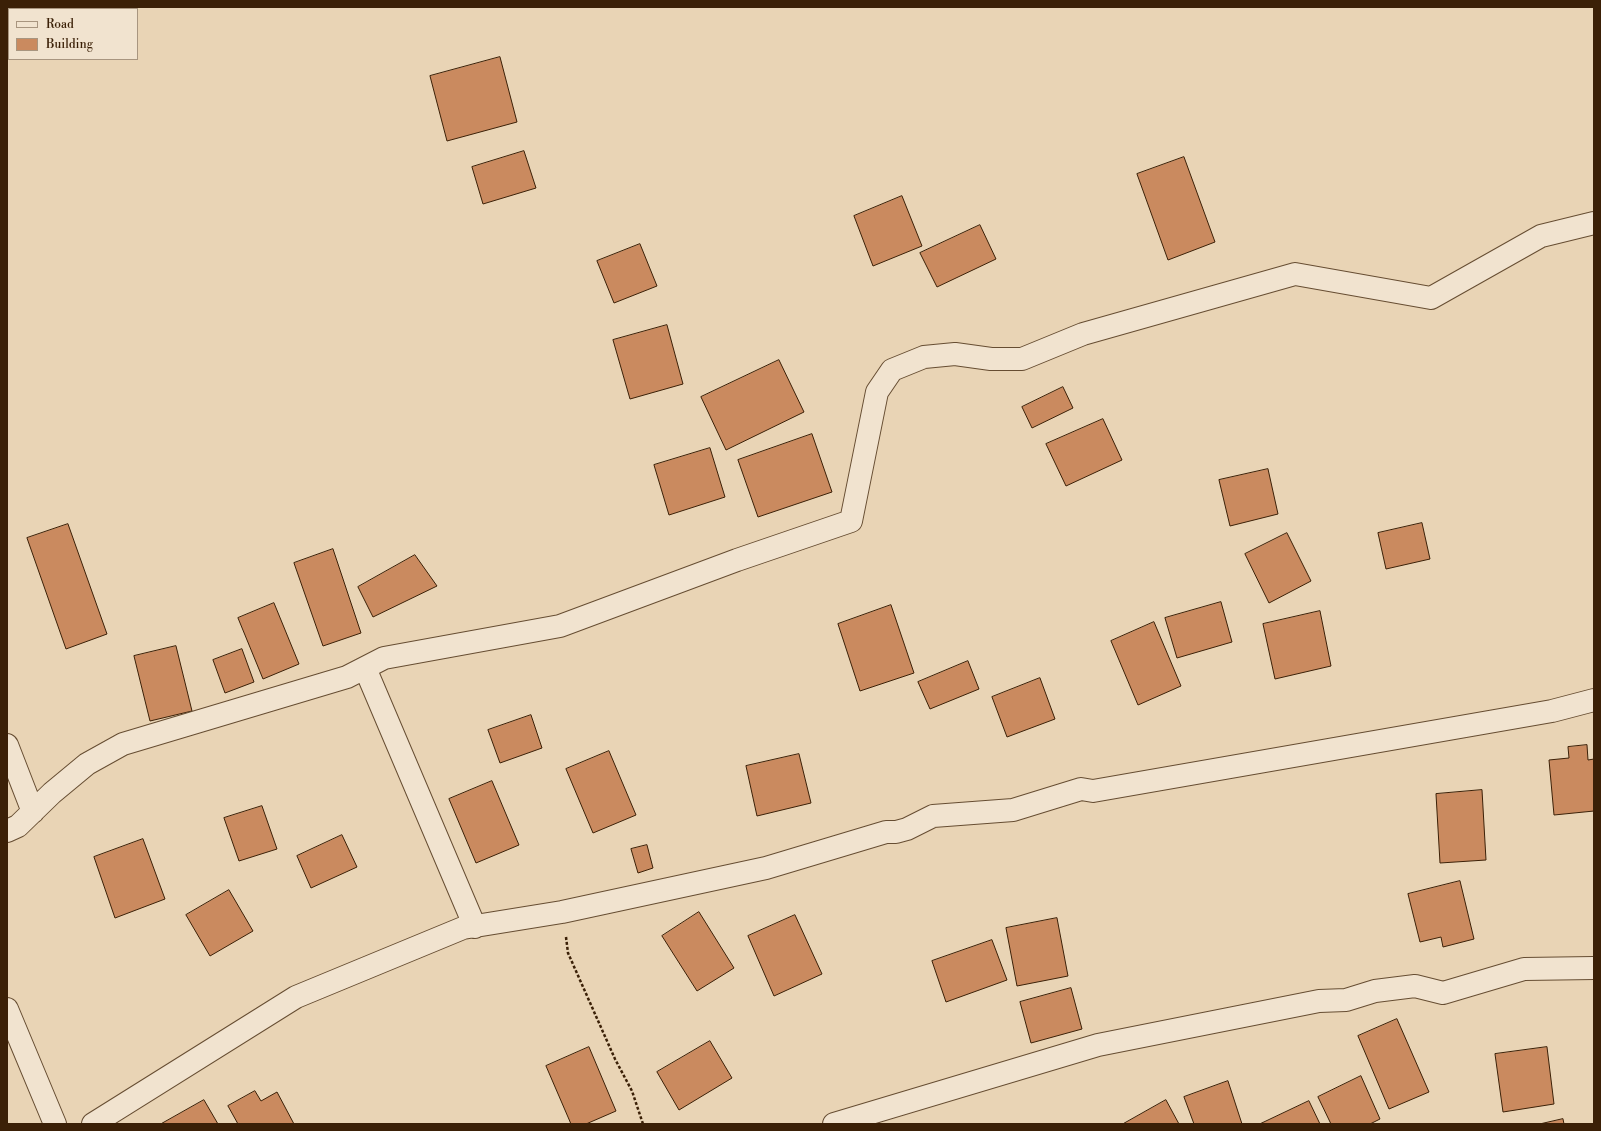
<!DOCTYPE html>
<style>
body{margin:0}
#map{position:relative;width:1601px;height:1131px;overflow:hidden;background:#e9d4b5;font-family:"Libre Bodoni",serif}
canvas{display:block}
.frame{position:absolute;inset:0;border:8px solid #3b2007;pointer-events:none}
.legend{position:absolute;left:8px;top:8px;width:130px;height:52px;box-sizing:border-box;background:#f1e3cf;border:1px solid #a8957f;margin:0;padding:5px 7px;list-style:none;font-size:12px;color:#3b2007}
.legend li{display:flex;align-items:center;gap:8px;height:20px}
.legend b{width:20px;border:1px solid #a8957f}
</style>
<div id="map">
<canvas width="1601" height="1131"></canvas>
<div class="frame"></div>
<ul class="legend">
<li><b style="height:5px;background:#f1e3cf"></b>Road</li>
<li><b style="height:11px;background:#ca8a5f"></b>Building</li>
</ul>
</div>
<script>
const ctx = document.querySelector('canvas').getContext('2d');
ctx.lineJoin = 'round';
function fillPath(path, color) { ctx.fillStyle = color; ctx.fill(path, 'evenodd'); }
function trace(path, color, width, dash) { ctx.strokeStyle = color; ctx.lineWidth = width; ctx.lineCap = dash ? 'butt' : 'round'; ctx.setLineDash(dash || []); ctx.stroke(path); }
const building = new Path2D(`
 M500,57l17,65 -70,19 -17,-65z
 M524,151l12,37 -53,16 -11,-37z
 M1184,157l31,85 -47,18 -31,-86z
 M902,196l20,50 -49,20 -19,-50z
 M980,225l16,34 -59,28 -17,-34z
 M640,244l17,42 -43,17 -17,-42z
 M667,325l16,59 -53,15 -17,-59z
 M779,360l25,52 -78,38 -25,-53z
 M1063,387l10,21 -41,20 -10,-21z
 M1103,419l19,41 -56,26 -20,-42z
 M812,434l20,58 -74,25 -20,-57z
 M710,448l15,49 -56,18 -15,-50z
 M1268,469l10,45 -48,12 -11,-46z
 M1422,523l8,36 -44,10 -8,-36z
 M68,524l39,110 -41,15 -39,-111z
 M1287,533l24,48 -42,22 -24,-49z
 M333,549l28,84 -38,13 -29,-83z
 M415,555l22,31 -64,31 -15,-30z
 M1221,602l11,40 -55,16 -12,-40z
 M274,603l25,61 -36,15 -25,-61z
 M891,605l23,68 -54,18 -22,-67z
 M1320,611l11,55 -56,13 -12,-55z
 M1154,622l27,64 -43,19 -27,-64z
 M176,646l16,65 -42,10 -16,-65z
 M242,649l12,33 -29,11 -12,-33z
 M968,661l11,28 -49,20 -12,-27z
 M1040,678l15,41 -48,18 -15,-40z
 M531,715l11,33 -42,15 -12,-33z
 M1587,745l1,15 6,-1v52l-40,4 -5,-55 20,-2 -1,-11z
 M609,751l27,64 -43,18 -27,-64z
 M799,754l12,49 -54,13 -11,-50z
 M492,781l27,64 -43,18 -27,-64z
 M1482,790l4,70 -46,3 -4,-69z
 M262,806l15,43 -38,12 -15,-43z
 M342,835l15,32 -46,21 -14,-32z
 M143,839l22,60 -50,19 -21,-61z
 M647,845l6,23 -15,5 -7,-24z
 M1460,881l14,58 -31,8 -2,-10 -21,5 -12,-48z
 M229,890l24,41 -43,25 -24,-41z
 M699,912l35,56 -37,23 -35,-55z
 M795,915l27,59 -48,22 -26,-60z
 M1057,918l11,58 -51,10 -11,-58z
 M992,940l15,40 -61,22 -14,-41z
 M1071,988l11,41 -51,14 -11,-41z
 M1397,1019l32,73 -40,17 -31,-73z
 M710,1041l22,37 -53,32 -22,-38z
 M589,1047l27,64 -30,13h-15l-25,-58z
 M1547,1047l7,57 -51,8 -8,-58z
 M1361,1076l19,43 -10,5h-39l-13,-27z
 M1228,1081l14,43h-48l-10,-27z
 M255,1091l6,10 16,-9 17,32h-56l-10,-18z
 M204,1100l14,24h-57z
 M1166,1100l13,24h-56z
 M1309,1101l11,23h-60z
 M1563,1119l1,5h-24z`);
fillPath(building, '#ca8a5f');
trace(building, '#3b2007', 1);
const street = new Path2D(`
 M365,668l110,259
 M7,745l26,67
 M7,831l11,-5 34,-33 35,-29 36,-20 224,-67 37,-19 176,-32 177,-66 114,-39 26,-129 15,-22 32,-13 31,-3 36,5h31l61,-25 212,-60 136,24 110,-62 53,-13
 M7,1009l48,115
 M93,1124l203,-127 167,-69 99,-16 204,-44 120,-36h10l11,-3 26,-13 80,-6 68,-21 12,2 459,-80 42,-11
 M834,1124l264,-79 221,-44 27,-1 29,-9 40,-5 28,7 81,-24 70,-1`);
trace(street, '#664d32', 24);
trace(new Path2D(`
 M566,937l2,16 47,106 17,32 11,33`), '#3b2007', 2.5, [3, 2]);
trace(street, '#f1e3cf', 22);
</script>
